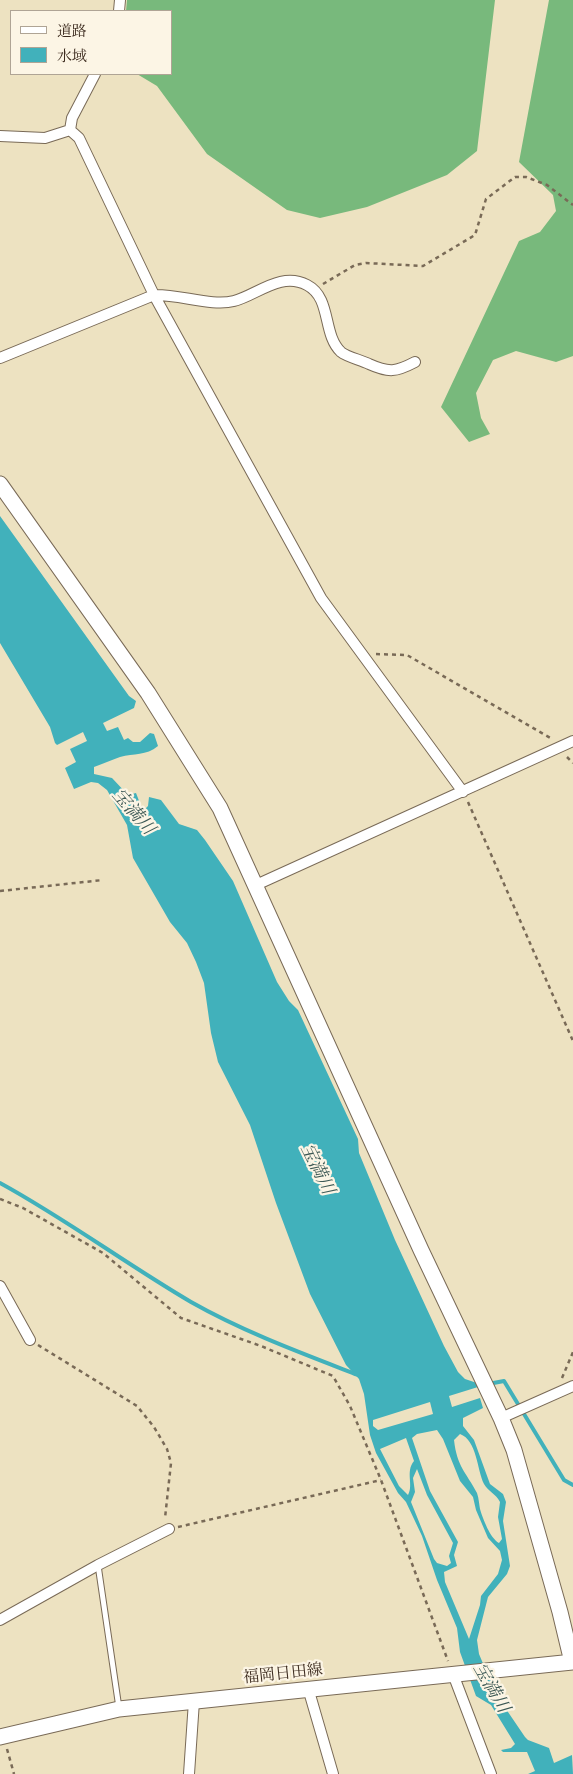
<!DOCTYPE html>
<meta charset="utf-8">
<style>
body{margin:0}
#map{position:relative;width:573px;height:1774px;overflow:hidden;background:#ede2c1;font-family:"EB Garamond","Noto Serif JP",serif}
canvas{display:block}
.legend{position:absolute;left:10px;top:10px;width:162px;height:65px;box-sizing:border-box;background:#fcf5e5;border:1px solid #afa495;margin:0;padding:6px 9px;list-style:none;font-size:15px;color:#3b2a1e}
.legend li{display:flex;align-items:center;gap:10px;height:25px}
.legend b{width:25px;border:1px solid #afa495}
</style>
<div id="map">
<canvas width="573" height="1774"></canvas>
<ul class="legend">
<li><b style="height:6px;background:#fff"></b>道路</li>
<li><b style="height:14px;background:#41b1bb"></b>水域</li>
</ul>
</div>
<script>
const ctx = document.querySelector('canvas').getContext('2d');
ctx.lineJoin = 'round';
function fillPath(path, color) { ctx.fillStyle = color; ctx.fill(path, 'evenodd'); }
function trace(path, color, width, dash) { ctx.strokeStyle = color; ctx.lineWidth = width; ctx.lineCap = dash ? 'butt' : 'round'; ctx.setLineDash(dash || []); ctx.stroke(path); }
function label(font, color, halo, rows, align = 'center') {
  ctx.font = font + ' "EB Garamond","Noto Serif JP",serif'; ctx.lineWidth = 4.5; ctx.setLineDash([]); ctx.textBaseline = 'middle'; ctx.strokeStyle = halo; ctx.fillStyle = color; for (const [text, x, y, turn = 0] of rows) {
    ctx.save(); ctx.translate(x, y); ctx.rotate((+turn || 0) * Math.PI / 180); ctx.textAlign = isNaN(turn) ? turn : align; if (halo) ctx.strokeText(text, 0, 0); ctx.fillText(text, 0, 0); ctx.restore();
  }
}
fillPath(new Path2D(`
 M127,0h368l-18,151 -30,24 -80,32 -47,11 -33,-8 -80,-56 -50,-68 -20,-12h34v-63h-45z
 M549,0h24v356l-17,6 -40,-11 -23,9 -17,33 5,25 9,16 -21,8 -28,-35 78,-166 21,-9 16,-21 -3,-16 -34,-33z`), '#78b97c');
fillPath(new Path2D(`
 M0,516l129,180 7,5 -2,7 -31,15 4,8 11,-4 6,13 4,-2 5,4h7l10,-9 4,1 4,12c-12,10 -24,7 -38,11 -9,3 -17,7 -26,10v7l18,4 16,17 8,-2 5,13 4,3 3,-3 1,-9 12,3 18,24 18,6 8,10 28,41 44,101 12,19 9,9 60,129 1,14 36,87 49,106 14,26 7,7 12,4 1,4 -29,9 3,11 28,-9 3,10 -20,10v8l11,14 16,44 13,10 3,8 -3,19 7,45 -3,8 -19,23 -11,43 2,14 8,19 14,18 7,21 17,25 3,3 21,8 5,15 18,-8 1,19h-45l7,-3 -8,-19h-24l-2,-2 10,-2 4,-4 -24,-39 -15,-9 -16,-44 -3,-24 -20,-48 -15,-44 -16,-34 -8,-9 -22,-40 -6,-18 -6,-41 -5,-15 -13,-14 -36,-71 -34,-91 -26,-78 -32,-63 -7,-29 -7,-50 -8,-21 -9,-19 -17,-21 -37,-64 -6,-33 -20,-35 -9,-7 -7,-1 -17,7 -9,-21 11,-6 -6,-13 17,-8 -4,-9 -26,13 -2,-2 -5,-16 -50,-84zM430,1402l3,12 -55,16 -5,-4v-6zM437,1430l6,9 17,42 13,16 3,13 12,28 12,13 2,9 -4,14 -17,22 -1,9 -11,34 -24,-57 -1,-10 13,-6 -3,-11 4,-13 -28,-51 -18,-53 5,-4zM460,1434c17,6 17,36 24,50 4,7 12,10 16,18l-2,15 4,22 -3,4c-9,-5 -16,-24 -19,-34 -1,-5 -1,-10 -3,-16 -11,-21 -20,-26 -23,-53zM406,1438l8,23c-9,11 0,24 -6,34l-9,-9 -19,-37zM417,1469l10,26 26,48 -4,13 2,7 -4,3 -10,-3 -3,-4 -23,-57 4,-10 -2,-14z`), '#41b1bb');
trace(new Path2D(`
 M0,1183c66,36 126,81 191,119 53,30 110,51 167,73
 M488,1384l16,-3 60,99 9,5`), '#41b1bb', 4);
const lane = new Path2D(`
 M98,1565l21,143`);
const street = new Path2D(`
 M119,11l1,-11
 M70,130l9,8 75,157 167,303 142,194
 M70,130l2,-12 23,-44
 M0,136l45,2 25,-8
 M0,358l154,-63c25,-1 58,12 80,6 23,-6 47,-30 73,-16 25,13 15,49 34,67 6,5 20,8 28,12 20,9 27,8 46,-2
 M256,885l317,-144
 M0,1286l30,54
 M501,1418l72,-32
 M0,1620l98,-55 71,-36
 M453,1674l38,100
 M308,1688l25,86
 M189,1774l5,-73`);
const secondary = new Path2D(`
 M0,484l148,209 72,115 201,442 80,168 13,32 46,162 12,50
 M0,1737l119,-28 454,-47`);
trace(lane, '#796a57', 7);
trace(street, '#796a57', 12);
trace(secondary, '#796a57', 17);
trace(new Path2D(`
 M323,284l32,-19 11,-2 57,3 52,-31 11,-36 29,-22h11l21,8 26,20
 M376,654l31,1 145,84
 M567,757l6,6
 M468,802l105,239
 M0,891l103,-11
 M0,1199l23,9 80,45 78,65 80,28 72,30 17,30 31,74 67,181
 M38,1345l99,61 17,21 13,22 4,14 -6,55
 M562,1378l11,-26
 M178,1527l203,-47
 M7,1749l7,25`), '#796a57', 2.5, [4, 4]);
trace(lane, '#fff', 5);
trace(street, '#fff', 10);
trace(secondary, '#fff', 15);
label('16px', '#3b2a1e', '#fcf5e5', [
 ["福岡日田線",283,1674,-6]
]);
label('italic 18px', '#3d5955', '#fcf5e5', [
 ["宝満川",133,812,49],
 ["宝満川",317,1169,64],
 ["宝満川",491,1688,60]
]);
</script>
